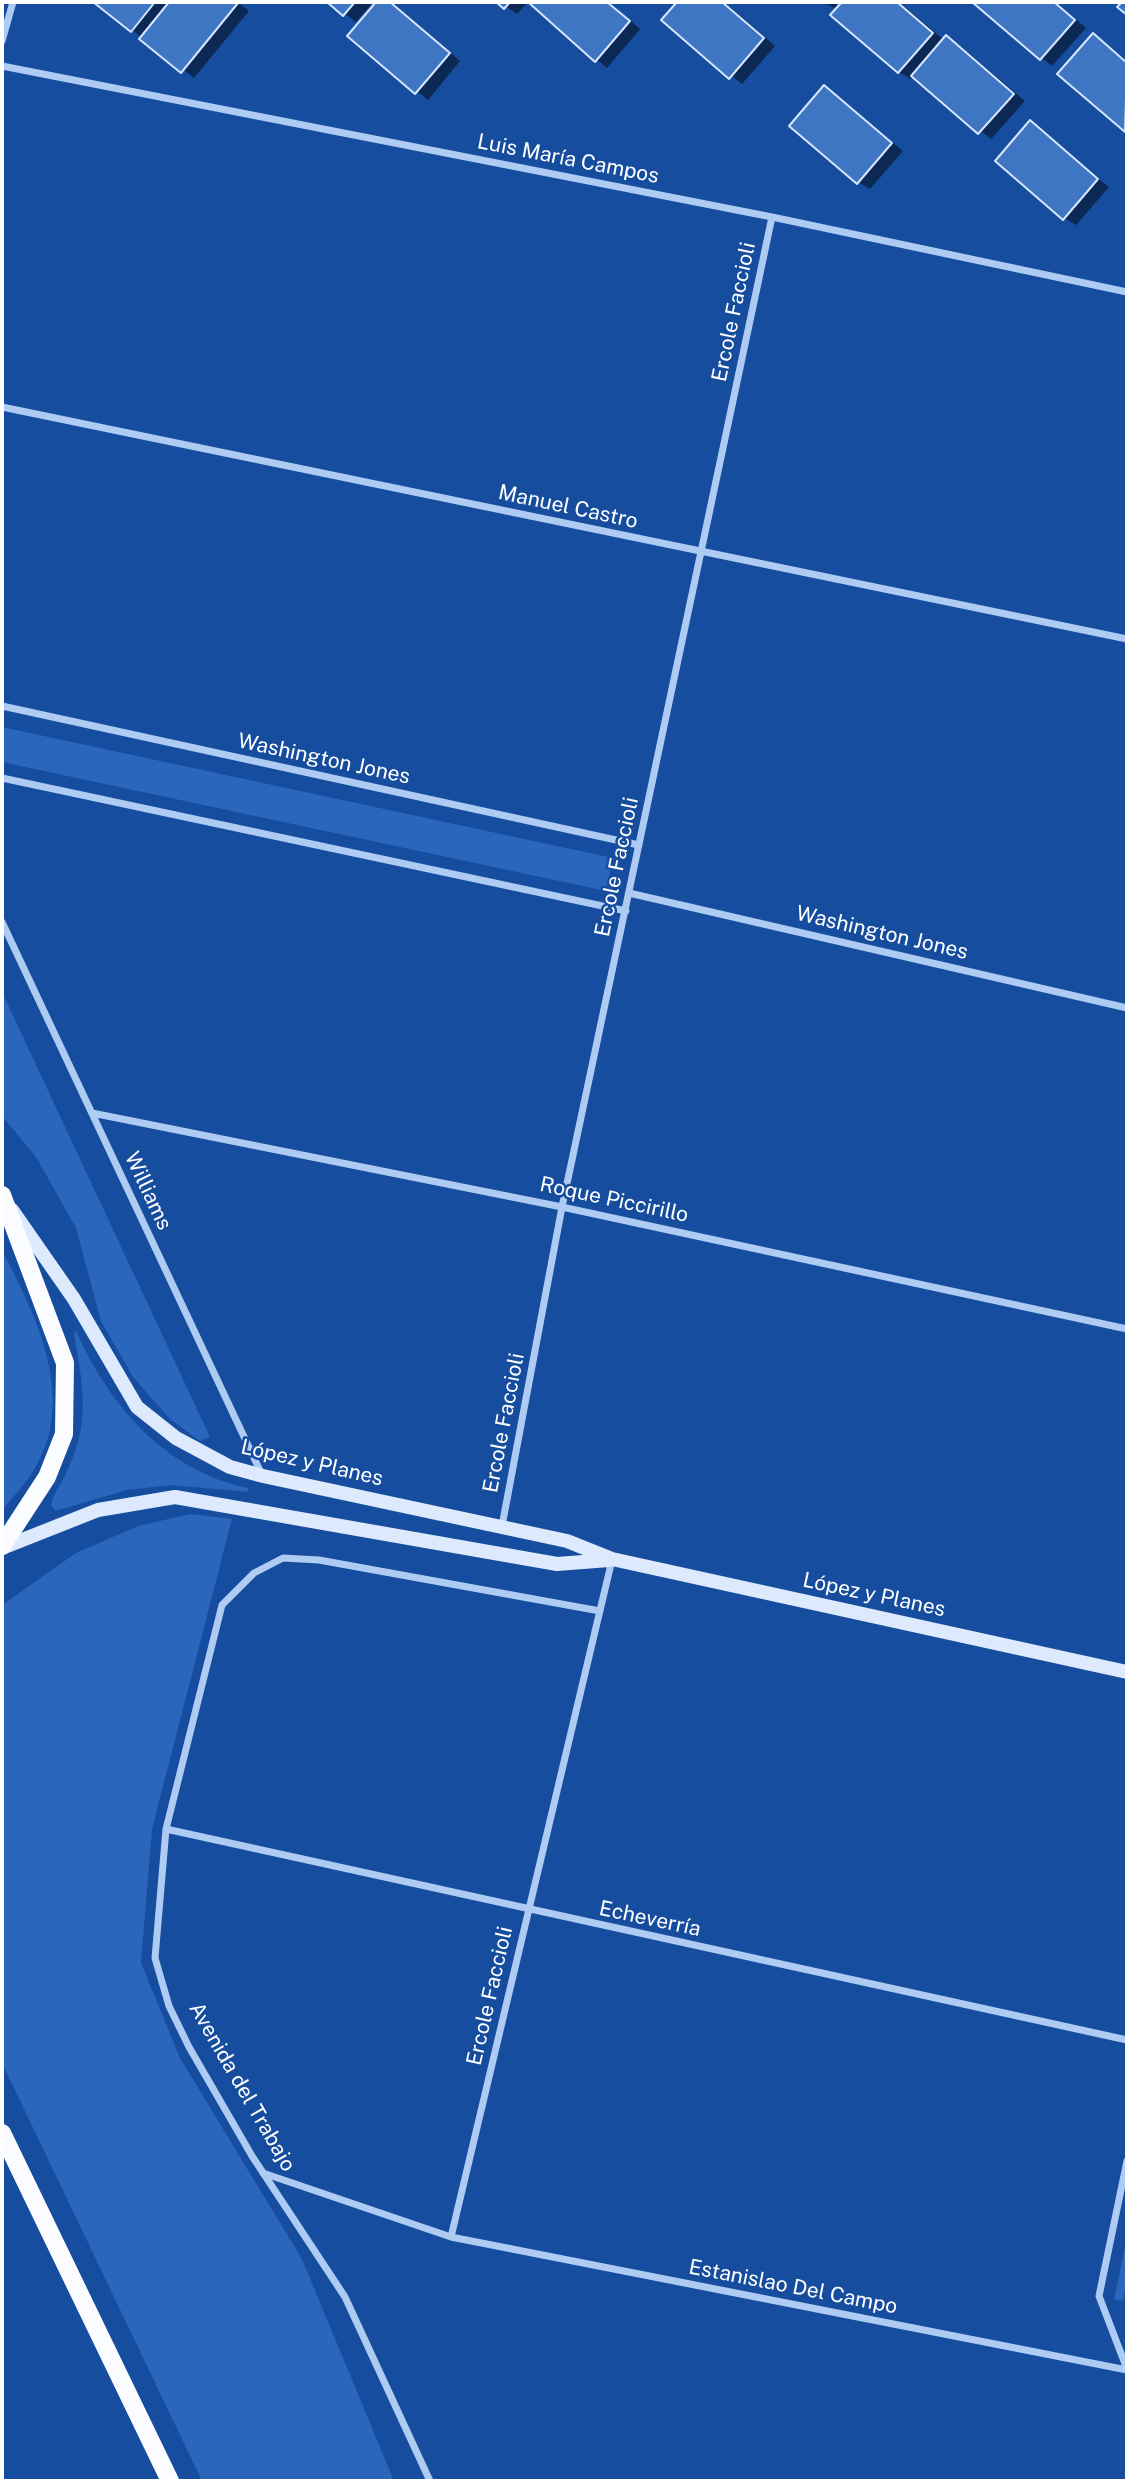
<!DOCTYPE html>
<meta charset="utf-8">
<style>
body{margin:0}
#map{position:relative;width:1129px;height:2483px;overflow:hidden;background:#164d9e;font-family:"Public Sans",sans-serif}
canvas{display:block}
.frame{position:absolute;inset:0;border:4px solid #fff;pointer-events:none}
</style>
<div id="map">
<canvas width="1129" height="2483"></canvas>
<div class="frame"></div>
</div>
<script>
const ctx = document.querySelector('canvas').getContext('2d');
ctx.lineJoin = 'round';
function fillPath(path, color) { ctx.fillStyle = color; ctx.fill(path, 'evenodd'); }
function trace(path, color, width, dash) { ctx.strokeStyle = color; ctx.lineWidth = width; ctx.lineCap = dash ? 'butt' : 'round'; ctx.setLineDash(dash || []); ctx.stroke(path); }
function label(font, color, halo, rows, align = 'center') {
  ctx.font = font + ' "Public Sans",sans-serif'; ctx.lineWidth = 5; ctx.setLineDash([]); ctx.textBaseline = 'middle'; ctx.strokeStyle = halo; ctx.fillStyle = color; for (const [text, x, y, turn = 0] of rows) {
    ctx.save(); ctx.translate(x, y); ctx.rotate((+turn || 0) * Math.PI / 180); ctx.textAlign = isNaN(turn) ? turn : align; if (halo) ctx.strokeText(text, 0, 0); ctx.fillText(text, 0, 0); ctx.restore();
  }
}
fillPath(new Path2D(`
 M2,727l611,131 -7,33 -604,-129z
 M2,992l208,445 -10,4 -31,-23 -36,-41 -32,-56 -25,-93 -40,-71 -34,-41z
 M2,1250c35,68 77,150 30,223 -8,13 -20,25 -30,37z
 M76,1331c33,74 89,140 172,157v4l-77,-7 -44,5 -72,21 -4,-6 3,-9c37,-64 32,-92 20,-163z
 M190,1514l42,5 -80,310 -11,134 39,95 122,201 92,222h-192l-200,-418v-458l74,-52 62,-27z
 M1127,2238v41l-4,22 -9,-2z`), '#2966bc');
fillPath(new Path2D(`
 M96,2h141l12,9 -55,67z
 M329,2h44l-17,20z
 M378,2l16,2 66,57 -32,39 -79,-64z
 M499,2h110l31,27 -33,39 -79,-66 -11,12z
 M679,2h45l51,44 -33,38 -78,-64z
 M823,2h16l-5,6z
 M844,2h55l45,38 2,-3 12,7 67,57 -34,38 -78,-63 -2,3 -12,-7 -66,-57z
 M975,2h80l31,26 -34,38z
 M1093,35l34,26v70l-67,-57z
 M824,87l79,64 -33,38 -12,-7z
 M1030,123l79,64 -33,38 -12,-7z`), '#0007');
const building = new Path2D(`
 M93,2h62l-24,30z
 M169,2l69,1 -57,70 -42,-34z
 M327,2h28l-12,14z
 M376,2h14l60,51 -35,41 -68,-58z
 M496,2h14l-6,7z
 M528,2h79l23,19 -35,41z
 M677,2h45l42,36 -35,41 -68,-59z
 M842,2h55l36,31 -35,40 -68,-58z
 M972,2h82l21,18 -35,40z
 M1122,2h5v13l-10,-8z
 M1093,33l34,30 -2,69 -68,-58z
 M946,35l68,59 -36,40 -67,-58z
 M824,85l68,58 -35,41 -68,-58z
 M1030,120l68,59 -35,41 -68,-59z`);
fillPath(building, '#3e76c4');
trace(building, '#d6e6fd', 2);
trace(new Path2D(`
 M2,41l11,-39
 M2,66l770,151 355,75
 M2,407l1125,232
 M2,706l637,139
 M2,778l624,133
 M629,893l498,115
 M2,922l260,553
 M92,1113l470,94 565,122
 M502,1526l60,-319 210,-990
 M166,1829l961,211
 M1127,2161l-28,135 28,73
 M263,2173l188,64 676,133
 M451,2237l161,-677
 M430,2481l-85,-184 -93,-141 -63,-109 -20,-41 -14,-48 11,-129 56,-224 32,-32 29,-15 36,2 281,51`), '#aecbf3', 7);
trace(new Path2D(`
 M12,1210l62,89 63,108 39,31 54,29 33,9 304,65 45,18 515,113
 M2,1548l96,-38 77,-13 382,67 52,-4`), '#ddeafd', 14);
trace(new Path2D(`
 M2,1195l63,168 -1,71 -17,43 -45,69
 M2,2133l168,348`), '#fafcff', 18);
label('21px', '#fff', '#164d9e', [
 ["Luis María Campos",568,159,11],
 ["Ercole Faccioli",734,312,-78],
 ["Manuel Castro",568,507,12],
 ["Washington Jones",324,759,12],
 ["Ercole Faccioli",617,867,-78],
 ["Washington Jones",882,933,13],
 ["Williams",148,1191,65],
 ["Roque Piccirillo",614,1200,12],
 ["Ercole Faccioli",504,1423,-79],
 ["López y Planes",312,1463,13],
 ["López y Planes",874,1595,12],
 ["Echeverría",650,1919,12],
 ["Ercole Faccioli",490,1996,-77],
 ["Avenida del Trabajo",242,2087,60],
 ["Estanislao Del Campo",793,2287,11]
]);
</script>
